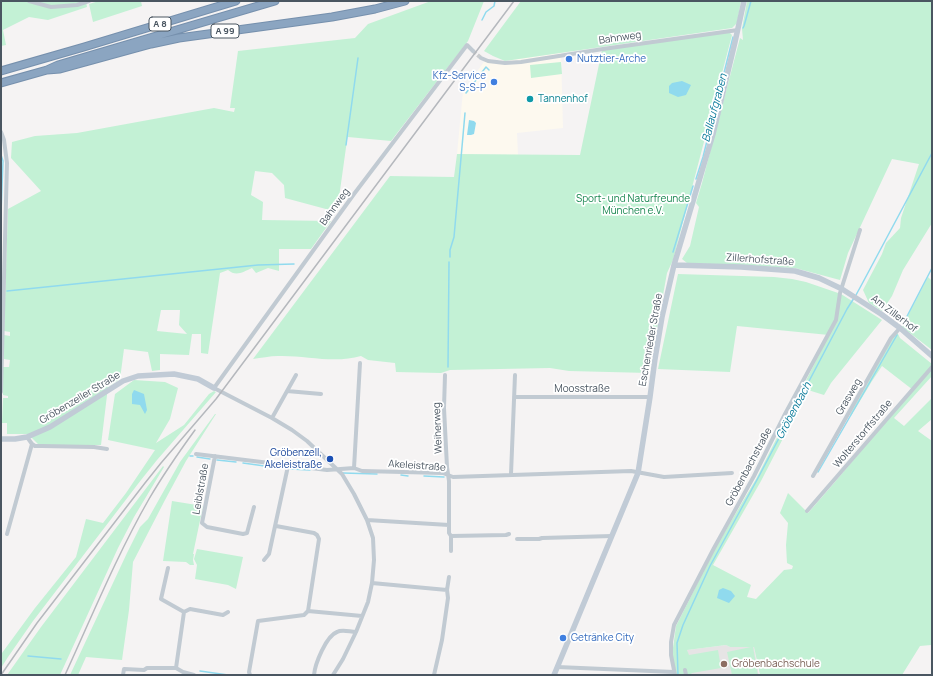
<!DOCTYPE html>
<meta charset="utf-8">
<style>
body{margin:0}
#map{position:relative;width:933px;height:676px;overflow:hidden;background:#f5f3f3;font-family:Manrope,sans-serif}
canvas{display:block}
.frame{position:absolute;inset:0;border:2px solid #4a5661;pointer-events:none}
</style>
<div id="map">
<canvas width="933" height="676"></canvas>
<div class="frame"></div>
</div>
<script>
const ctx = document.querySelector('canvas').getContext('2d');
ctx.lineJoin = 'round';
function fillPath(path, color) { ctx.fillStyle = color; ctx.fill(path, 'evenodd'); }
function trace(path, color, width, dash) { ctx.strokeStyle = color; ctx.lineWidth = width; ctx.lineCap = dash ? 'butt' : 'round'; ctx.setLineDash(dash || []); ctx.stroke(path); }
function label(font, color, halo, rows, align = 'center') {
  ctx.font = font + ' Manrope,sans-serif'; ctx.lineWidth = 3.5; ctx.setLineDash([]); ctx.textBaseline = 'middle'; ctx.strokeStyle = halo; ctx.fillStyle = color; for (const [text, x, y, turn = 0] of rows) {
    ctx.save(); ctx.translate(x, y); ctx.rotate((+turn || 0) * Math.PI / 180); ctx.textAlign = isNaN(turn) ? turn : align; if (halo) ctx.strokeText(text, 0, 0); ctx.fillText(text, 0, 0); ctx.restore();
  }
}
fillPath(new Path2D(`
 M561,53l2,75 -46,5 1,22 -61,-1 6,-63 23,-32 19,2z`), '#fdf9ef');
fillPath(new Path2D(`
 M726,645l4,2h24l5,28h-68l-4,-25z`), '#e6e4e5');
fillPath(new Path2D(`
 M1,1h85l1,6 -39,13 -19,-3 -26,13 3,15 -5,1z
 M99,1h42l1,5 -49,16 -4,-18z
 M431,1h53l-16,40 -77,100 -43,-4 1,-11 -12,86 -52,-14 -1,-13 -12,-12 -17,-2 -4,24 12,7 -1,18 69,1 -20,28h-32v22l-11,-3 -12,5 -4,-5c-9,4 -16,9 -24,2l-8,3 -12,81 -7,-1v-19h-9l-3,21 -29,-1v16l-8,1 -4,-19 -24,-3 -4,30 -12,8 -7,58h-62l-11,-11h-21v-11h-5l1,-25h5v-2l-5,-1v-28h6l1,-7 -6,-1v-24l6,1v-4l-6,-1 4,-122 33,-18 -30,-33 1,-16 23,-6 42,-3 137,-25 20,4 1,-4h-5l8,-57 117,-13 13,-14zM161,310h19l-1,15 8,9 -30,-3z
 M521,1h220l-4,22 -5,5 -227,33 -12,-5 -9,-5z
 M747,1h185v222l-29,47 -11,26 -10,15 -13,-8 -6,-13 19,-36 4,-11 14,-15 1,-10 18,-54 -27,-5 -44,94 -8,27 -45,-12 -108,-5 -5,-4 8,-13 9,-39 -3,-4 6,-20 38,-145 3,2 -1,-11z
 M729,32l3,3 -59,225 -6,13 -18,100 -80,-2 -19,-3 -100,2 -9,3 -45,-1 -1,-9 -27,-3 -7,-4c-27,8 -56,-1 -83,0 -8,0 -17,2 -25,3l137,-183 64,1 3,-23 123,1 22,-105z
 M561,62l1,12 -31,4 -1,-13z
 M678,274l96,3 18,2 14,3 35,12 41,26 -51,63 -7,12 -16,-5 -47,91 -48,84 38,20 -4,12 9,2 28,-29 8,-1 1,-3 -6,-3 -1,-18 2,-22 -8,-10 8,-20 20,20c36,-40 69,-83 105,-123l-31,-24 -10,15 -21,35 -1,-2 42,-75 5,-7 3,6 32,26v12l-38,42 10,8 28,-28v21l-14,12 14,10v205l-1,-1 -11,1 -18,29h-142l-6,-28h-1l5,28h-26l-5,-23 24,-5h-21l-4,-2 -39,5 2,5 29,-5 3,18 -29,5 -2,2h-14l-4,-20 4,-29 39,-77 15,-26 26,-44 73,-144 -92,-9 -7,46 -72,-3z
 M928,277l4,4v69l-30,-23z
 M134,380l31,2 13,6 -8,31 -14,24 28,-18 25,-31 5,-3 2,1 -59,68 -16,20 -108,141 -25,36 -7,11v-12l1,-3 33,-45 41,-51 10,-38 17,4 23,-30 29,-43 -47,-10 7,-46z
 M215,414h1l-30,47 -21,39 -32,62 -4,48 -7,50 -36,-3 -8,18h-8l57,-122 13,-26 8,-8 32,-57z
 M163,466l1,1 -30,50 -16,31 -58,127h-53l34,-48z
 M172,501l31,5 -10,48h1l-1,6 1,5h-4l-4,-3 -23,-1z
 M197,549l46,8 -7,32 -8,-4 -33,-6 2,-14 -3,-6z`), '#c3f1d5');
fillPath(new Path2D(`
 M682,81l9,4 -5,10 -8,2 -9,-4v-7l3,-3z
 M469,120l5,1 2,2 -2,11 -3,1h-4z
 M134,390l10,4 3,16 -2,4 -5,-9 -8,-1v-10z
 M723,588l8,3 4,5 -6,7 -12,-5 2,-8z`), '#90daee');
trace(new Path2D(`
 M482,20l4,-8 8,-6 1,-5
 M743,28l1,-2 7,-25
 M466,93l20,-26 3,3
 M346,145l12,-87
 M1,155l2,6 -2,52
 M696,179l7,-22 30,-120
 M1,220v-2
 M673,252l20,-66
 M450,257v-7l4,-13 11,-124
 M7,291l251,-26 36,-1
 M856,295l6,-11 70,-131
 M903,324l29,-56
 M448,367l1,-105
 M190,456h3
 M197,457l13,2
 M217,460l19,2
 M243,463l36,5
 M282,468h3
 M290,469l20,1
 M818,472l79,-137
 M343,473l34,1
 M401,475l7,1
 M424,476l20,1
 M28,656l33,3
 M200,671l28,4
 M678,675l-1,-32 6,-18 27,-59 48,-88 89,-169 7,-11`), '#90daee', 1.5);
trace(new Path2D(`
 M473,51l8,7`), '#caccce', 4, [4, 2]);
const highway = new Path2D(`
 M47,70l13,-1 91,-25 28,-6 153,-21 43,-8 30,-8
 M1,71l83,-24 152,-46
 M1,83l46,-13 11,-5 217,-64`);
trace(highway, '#7690ad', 9);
trace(new Path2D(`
 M29,1l22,6 26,-2 12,-4
 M481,58l7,3 17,2 16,-1 82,-13 135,-19
 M1,132l3,8 3,23 -6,229
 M445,375l-1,33 3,59 2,14v52l2,3v15
 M287,391l34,3
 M514,397h136
 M272,418l24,-43
 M32,444l3,2h7l52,1 13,2
 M196,454l131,16 27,-2 8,3 81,2 10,4 178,-6 33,6 68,-4
 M215,456l-13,67 5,4 36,7 4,-1 7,-26
 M354,468l6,-105
 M511,474l4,-99
 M813,476l78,-138 9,-10
 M807,511l125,-144
 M367,520l82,5
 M7,534l25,-90 -5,-7
 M451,536l55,-1 3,-1
 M517,539h22l3,-1 70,-2
 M264,560l5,-6 19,-88
 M168,568l-7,31 23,13 -8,56
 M372,583l75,7
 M308,611l54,5
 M184,612l6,-3 33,6 5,-3
 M557,667l117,5
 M685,670l1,5
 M123,675l1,-6 20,1 3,-2h29l7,4 11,3
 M250,675l-1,-3 9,-51 46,-6 4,-4 11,-72 -2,-4 -3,-2 -38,-7
 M314,675c1,-11 12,-39 23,-43 5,-3 13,0 19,0
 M333,675l10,-16 13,-27 12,-30 4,-19 2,-23 -1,-22 -6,-18 -13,-26 -12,-20 -35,-33 -15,-11 -20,-12 -58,-30 140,-194 113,-149 6,6
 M434,675l8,-35 6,-42 -1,-8 2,-13
 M675,675l-4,-20v-13l3,-17 40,-77 40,-72 31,-62 51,-94 4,-27 20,-63`), '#c1cad2', 4);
trace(new Path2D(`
 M674,265l67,2 54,4 24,7 23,11 39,25 19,14 32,28
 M1,439h14l12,-2 23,-10 73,-46 15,-5 36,-2 24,5 16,9
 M554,675l84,-202 12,-76 5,-38 7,-42 12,-52 39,-131 22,-92 9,-41`), '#c1cbd6', 5.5);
trace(highway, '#8ba5c1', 7);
trace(new Path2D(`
 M1,675l36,-52 108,-140 16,-20 55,-64 298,-398
 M65,675c27,-59 52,-120 84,-176 14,-24 30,-47 46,-69`), '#b5b8bd', 1.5);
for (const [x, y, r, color] of [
 [569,59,4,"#3f7fe0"],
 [494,82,4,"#3f7fe0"],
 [530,99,4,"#0f9aa8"],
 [330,459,4,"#1a4fb4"],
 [563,638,4,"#3f7fe0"],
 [724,664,4,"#8d6e63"]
]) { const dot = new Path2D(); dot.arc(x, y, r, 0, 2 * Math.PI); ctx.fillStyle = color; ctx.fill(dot); trace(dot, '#fff', 1.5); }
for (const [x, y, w] of [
 [160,24,22],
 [225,31,28]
]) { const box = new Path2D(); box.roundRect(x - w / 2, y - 7, w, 14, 3); ctx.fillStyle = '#fff'; ctx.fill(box); trace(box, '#4a5661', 1); }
label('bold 9px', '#4a5661', null, [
 ["A 8",160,24],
 ["A 99",225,31]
]);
label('10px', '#4a5661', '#fff', [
 ["Bahnweg",620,38,-8],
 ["Bahnweg",335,207,-54],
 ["Zillerhofstraße",760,260,4],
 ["Am Zillerhof",894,314,37],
 ["Eschenrieder Straße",651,340,-80],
 ["Moosstraße",582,389],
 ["Grasweg",849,397,-60],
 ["Gröbenzeller Straße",80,398,-31],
 ["Weiherweg",438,428,-92],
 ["Wolterstorffstraße",863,434,-50],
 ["Akeleistraße",417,466,4],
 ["Gröbenbachstraße",749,467,-62],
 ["Leiblstraße",201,489,-80]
]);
label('10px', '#366cbe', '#fff', [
 ["Nutztier-Arche",577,59],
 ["Kfz-Service",486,76,"right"],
 ["S-S-P",486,88,"right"],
 ["Getränke City",571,638]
], 'left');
label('10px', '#0d838f', '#fff', [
 ["Tannenhof",538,99]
], 'left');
label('10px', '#17864f', '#fff', [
 ["Sport- und Naturfreunde",633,199],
 ["München e.V.",633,211]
]);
label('10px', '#164399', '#fff', [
 ["Gröbenzell,",322,453],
 ["Akeleistraße",322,465]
], 'right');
label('10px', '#785e54', '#fff', [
 ["Gröbenbachschule",732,664]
], 'left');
label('italic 11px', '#0c7c9b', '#fff', [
 ["Ballaufgraben",715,108,-75],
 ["Gröbenbach",794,411,-62]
]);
</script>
